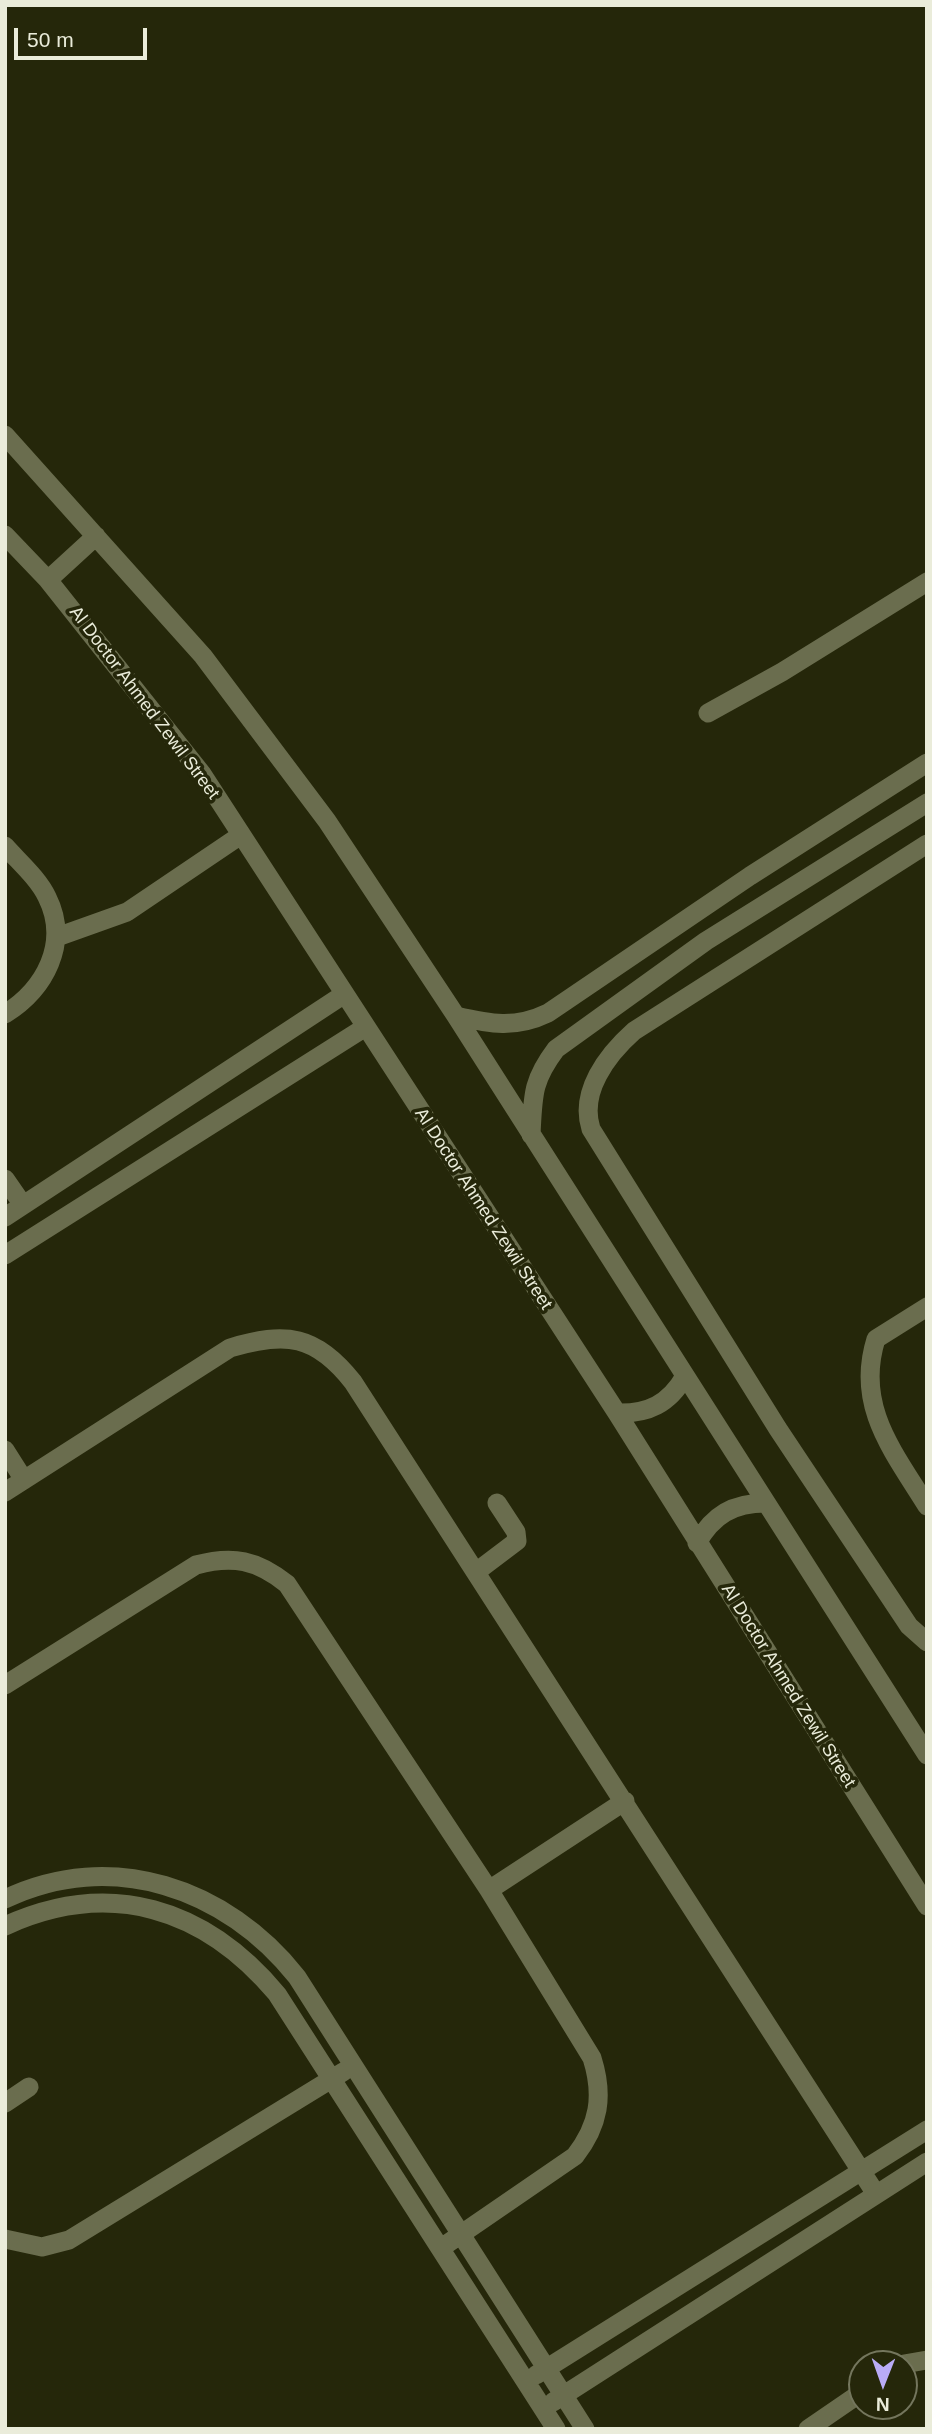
<!DOCTYPE html>
<style>
body{margin:0}
#map{position:relative;width:932px;height:2434px;overflow:hidden;background:#25270a;font-family:Helvetica,sans-serif}
canvas{display:block}
.frame{position:absolute;inset:0;border:7px solid #eaecda;pointer-events:none}
.north{position:absolute;left:848px;top:2350px;width:70px;height:70px;box-sizing:border-box;background:#25270a;border:2px solid #74765d;border-radius:50%;rotate:181deg;font-size:19px;font-weight:700;line-height:28px;text-align:center;color:#eaecda}
.north::after{content:'';display:block;margin:auto;width:24px;height:32px;background:#b9abf7;clip-path:polygon(50% 0,100% 100%,50% 72%,0 100%)}
.scale{position:absolute;left:14px;top:28px;width:133px;height:32px;box-sizing:border-box;border:4px solid #eaecda;border-top:0;padding-left:9px;font-size:21px;line-height:24px;white-space:nowrap;color:#eaecda;-webkit-text-stroke:5px #25270a;paint-order:stroke}
</style>
<div id="map">
<canvas width="932" height="2434"></canvas>
<div class="frame"></div>
<div class="north">N</div>
<div class="scale">50 m</div>
</div>
<script>
const ctx = document.querySelector('canvas').getContext('2d');
ctx.lineJoin = 'round';
function trace(path, color, width, dash) { ctx.strokeStyle = color; ctx.lineWidth = width; ctx.lineCap = dash ? 'butt' : 'round'; ctx.setLineDash(dash || []); ctx.stroke(path); }
function label(font, color, halo, rows, align = 'center') {
  ctx.font = font + ' Helvetica,sans-serif'; ctx.lineWidth = 7; ctx.setLineDash([]); ctx.textBaseline = 'middle'; ctx.strokeStyle = halo; ctx.fillStyle = color; for (const [text, x, y, turn = 0] of rows) {
    ctx.save(); ctx.translate(x, y); ctx.rotate((+turn || 0) * Math.PI / 180); ctx.textAlign = isNaN(turn) ? turn : align; if (halo) ctx.strokeText(text, 0, 0); ctx.fillText(text, 0, 0); ctx.restore();
  }
}
trace(new Path2D(`
 M5,435l198,221 124,165 129,195 471,739
 M5,535l43,45 154,194 415,639 310,493
 M48,580l48,-44
 M708,713l74,-41 145,-90
 M927,844l-293,187c-27,24 -55,61 -43,98l187,300 131,197 18,16
 M5,846c14,16 33,32 42,51 23,46 -2,92 -42,117
 M57,937l70,-25 114,-77
 M456,1016c34,8 59,13 92,-3l202,-137 177,-113
 M531,1135c2,-40 1,-54 25,-86l150,-108 221,-138
 M5,1179l18,26
 M5,1217l338,-222
 M5,1255l359,-227
 M927,1307l-51,32c-21,67 17,112 51,167
 M617,1413c31,1 52,-9 68,-37
 M5,1450l19,30
 M5,1492l225,-144c56,-17 86,-13 123,34l523,812
 M697,1543c16,-28 36,-40 69,-40
 M476,1572l41,-31 -1,-9 -19,-29
 M5,1685l191,-120c37,-10 61,-5 91,19l202,306 103,168c12,38 7,67 -17,98l-134,92
 M489,1890l136,-89
 M5,1899c106,-51 222,-11 292,78l288,452
 M5,1926c105,-48 200,-18 272,68l279,435
 M5,2103l24,-16
 M5,2239l37,8 27,-7 274,-168
 M904,2364l23,-4
 M536,2375l391,-245
 M553,2402l374,-240
 M808,2429l54,-37`), '#6a6d4e', 19);
label('18px', '#eaecda', '#25270a', [
 ["Al Doctor Ahmed Zewil Street",144,703,53],
 ["Al Doctor Ahmed Zewil Street",483,1209,57],
 ["Al Doctor Ahmed Zewil Street",788,1686,58]
]);
</script>
